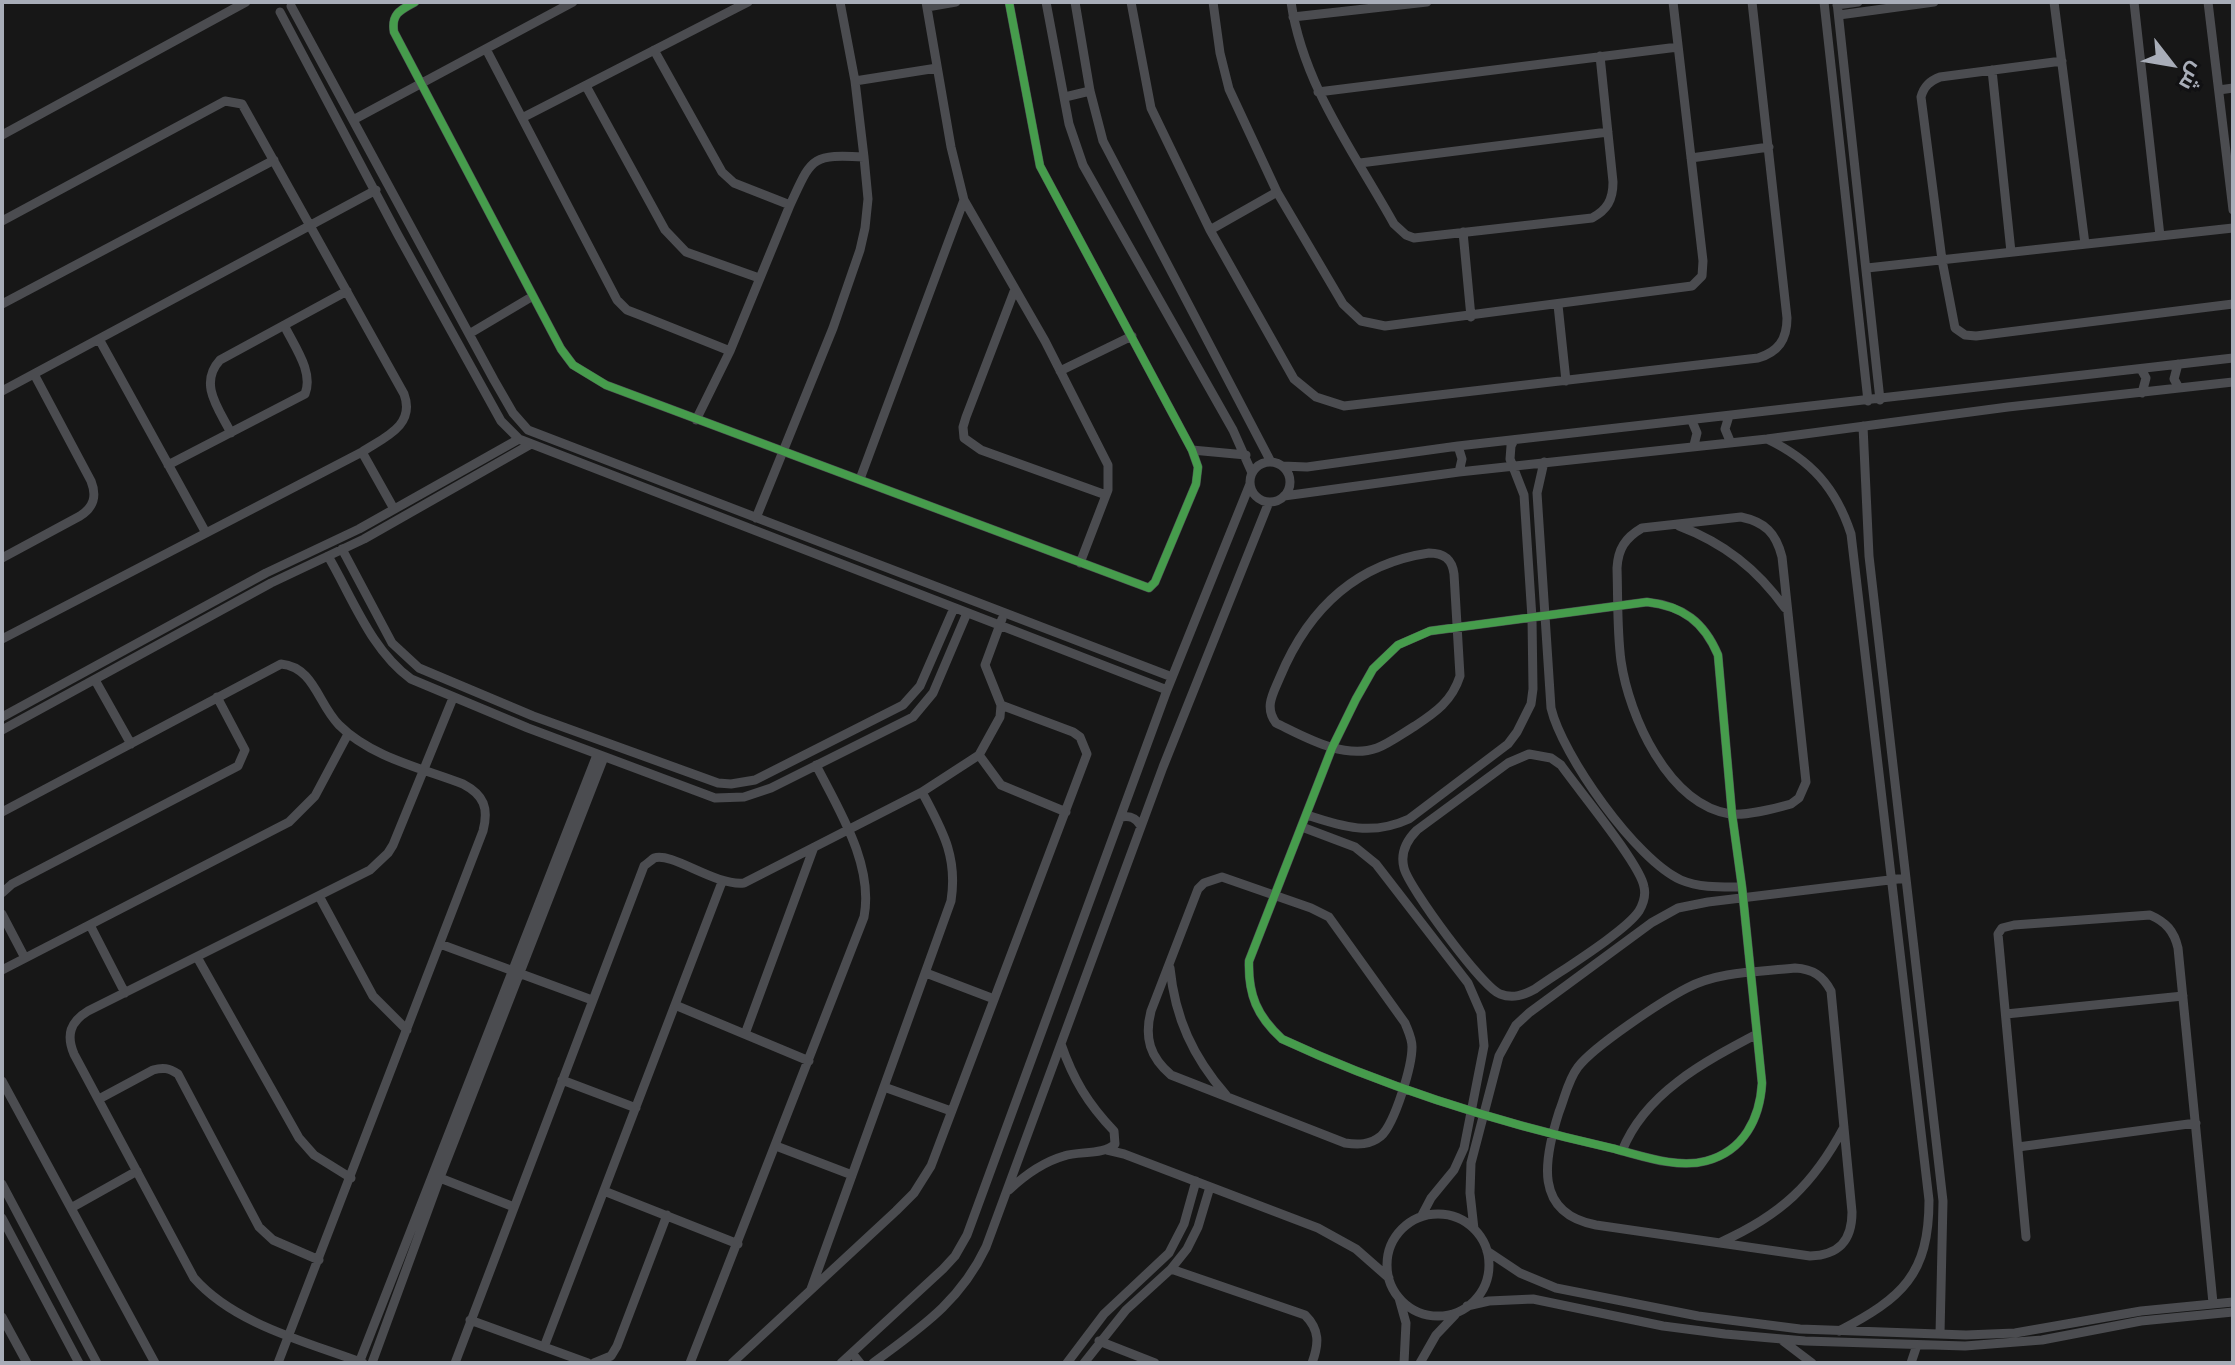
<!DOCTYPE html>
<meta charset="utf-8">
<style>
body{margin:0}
#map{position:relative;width:2235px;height:1365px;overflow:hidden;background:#171717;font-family:"DM Sans",Cairo,sans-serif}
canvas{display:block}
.frame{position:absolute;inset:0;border:4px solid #a8adb8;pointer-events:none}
.north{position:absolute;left:2131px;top:24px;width:80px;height:80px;-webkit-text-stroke:6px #111113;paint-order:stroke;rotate:121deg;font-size:22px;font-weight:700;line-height:32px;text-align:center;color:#a8adb8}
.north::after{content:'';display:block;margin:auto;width:28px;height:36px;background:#a8adb8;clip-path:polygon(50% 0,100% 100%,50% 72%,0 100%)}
</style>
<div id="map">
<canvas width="2235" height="1365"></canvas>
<div class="frame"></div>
<div class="north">ش</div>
</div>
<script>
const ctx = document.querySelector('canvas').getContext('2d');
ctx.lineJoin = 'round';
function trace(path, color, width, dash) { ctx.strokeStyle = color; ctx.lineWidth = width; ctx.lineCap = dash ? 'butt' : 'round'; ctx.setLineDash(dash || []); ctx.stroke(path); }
trace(new Path2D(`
 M415,2c-15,8 -24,12 -21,30l167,317 12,16 33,20 543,203 6,-6 41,-98 2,-17 -6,-17 -152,-284 -31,-164
 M926,2l25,145 13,53 81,141 63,124v25l-28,73
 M1046,2l23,122 14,41 150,265 19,43
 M1075,2l15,89 13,50 168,321
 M1131,2l20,106 59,122 84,149 22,18 28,9 414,-48c20,-6 29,-18 29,-40l-35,-316
 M1213,2l7,51 9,36 48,103 66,112 18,17 24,5 307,-40 10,-10 1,-15 -30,-259
 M1291,2c12,83 63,150 103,222l12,11 8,3 178,-20c15,-8 21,-18 21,-36l-13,-126
 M1824,2l44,399
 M1837,2l43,398
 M2054,2l31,242
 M2134,2l26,234
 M2208,2l25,208
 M1837,5l21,-3
 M291,6l203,374 19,33 15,17 644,247
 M927,7l29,-5
 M280,12l118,223 103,186 18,18 648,251
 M1839,15l95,-13
 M1293,17l134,-15
 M486,49l131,251 10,10 13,5 90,36
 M654,50l68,122 12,11 56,22c22,-47 20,-51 74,-48
 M2062,61l-122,16c-10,4 -16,9 -19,20l21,163 13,68 10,7 11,1 257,-32
 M1992,70l19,182
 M855,81l82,-13
 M586,86l79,144 21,22 73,26
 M2219,90l14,-2
 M1318,92l360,-45
 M1065,97l25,-6
 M522,118l226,-116
 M353,120l220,-118
 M2,135l244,-133
 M1691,158l78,-11
 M1360,163l248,-31
 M2,221l223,-120 17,3 162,290c12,32 -21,44 -42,58l-360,187
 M1210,230l67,-38
 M1463,232l8,85
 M1867,268l366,-40
 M1015,289l-49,128 -3,10 1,11 17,12 125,45
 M2,304l272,-144
 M1558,305l8,76
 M469,334l64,-38
 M99,339l107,194
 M2178,364l-4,15 5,9
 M2141,369l5,9 -4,15
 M1060,371l72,-35
 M2,391l374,-201
 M1729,416l-4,13 5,12
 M696,420l34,-69 60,-146
 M1692,421l5,12 -3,12
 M1863,426l6,130 74,645 -3,133
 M231,433c-12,-24 -33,-49 -11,-73l127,-69
 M1767,439c44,21 69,49 84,95l78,666c0,75 -27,98 -90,131
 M1458,446l4,13 -3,13
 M1192,450l54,5
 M362,452l32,57
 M1544,462l-7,31 14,215c11,47 85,152 130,172 19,8 40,7 61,7
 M1250 482a20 20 0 1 1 40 0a20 20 0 1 1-40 0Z
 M168,465l137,-71c9,-22 -11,-48 -21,-69
 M1282,466l25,1 151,-21 775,-88
 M860,479l104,-279
 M1284,496l175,-24 308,-33 241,-32 225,-25
 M1741,517c24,5 35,16 41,40l24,225 -7,16 -8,6c-14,4 -46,12 -61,10 -62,-10 -101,-98 -109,-153 -4,-30 -3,-62 -4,-93 1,-19 8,-30 25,-40z
 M756,518l77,-190 27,-78 5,-22 3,-29 -4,-42 -9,-76 -15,-79
 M1679,526c45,17 78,43 106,82
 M342,549l50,94 27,25 114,48 185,67 13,1 24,-4 148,-75 17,-19 34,-78
 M1429,553c15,0 23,6 25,21l6,102c-8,25 -24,36 -45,50 -12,7 -25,17 -38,22 -33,12 -72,-11 -101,-25 -12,-16 -3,-29 4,-46 28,-67 74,-113 149,-124z
 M328,556c24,41 43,94 83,123l117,49 187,70 29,-1 27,-9 142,-71 20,-24 34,-80
 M2,558l78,-42c14,-9 17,-20 11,-35l-57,-107
 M1647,602c36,4 57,20 71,53l14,159 10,73 20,196c-2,35 -18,68 -56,78 -30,8 -66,-6 -95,-13 -111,-25 -226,-61 -329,-109 -25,-23 -34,-44 -33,-78l83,-213 24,-49 17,-30 25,-24 32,-14z
 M95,680l36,64
 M2,717l264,-144 93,-44 160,-90
 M2,730l269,-147 93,-44 167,-95
 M1529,754l22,4 10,7c16,23 80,100 83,122 2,8 -1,17 -5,24 -14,21 -80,61 -104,78 -11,6 -22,10 -35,5 -17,-6 -91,-106 -96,-126 -4,-15 3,-28 13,-38l91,-67z
 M979,755l22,30 65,27
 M2,812l279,-148c33,3 37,40 58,61 32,32 82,43 124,59 21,11 26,24 20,47l-205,532
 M1307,815c36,12 65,21 102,4l99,-75 9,-12 14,-28 2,-15 -1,-71 -8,-123 -14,-36 1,-13 3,-6
 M1121,817c9,-2 15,1 20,9
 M1302,827l53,20 21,17 92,119 13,30 3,33 -20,102 -10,22 -23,28 -10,19
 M1222,877l89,31 18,9 76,106c3,8 7,15 7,24 0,19 -17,76 -31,89 -11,9 -23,9 -36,7l-174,-68c-21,-18 -27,-37 -20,-64l47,-122 6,-6z
 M2,893l10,-9 226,-118 7,-16 -28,-53
 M319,896l54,100 34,34
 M2,914l23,44
 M90,925l35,68
 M440,944l152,56
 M197,957l102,181 15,17 37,23
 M1170,968c5,50 23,89 56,127
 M1795,968c18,1 28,8 36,23l21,221c0,29 -13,43 -42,44l-214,-31c-63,-12 -52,-66 -37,-113 6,-15 9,-32 19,-45 16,-21 84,-66 109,-79 32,-17 73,-16 108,-20z
 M2,970l287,-148 26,-26 33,-62
 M926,973l68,26
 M675,1005l134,56
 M2006,1014l177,-18
 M745,1034l69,-187
 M562,1080l74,28
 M2,1081l153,282
 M884,1087l67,24
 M99,1099l54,-29c10,-3 16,-2 25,4l81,153 14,13 46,20
 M776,1146l76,29
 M2018,1147l178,-24
 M1107,1150l17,4 194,74 38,21 33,29
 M1622,1151c23,-58 82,-89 135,-117
 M440,1178l74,29
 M2,1184l95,179
 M1009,1190c16,-15 34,-28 55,-34 15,-5 40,-1 51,-12l-1,-13c-26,-27 -41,-52 -53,-87
 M604,1191l134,53
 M71,1208l66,-37
 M1387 1265a51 51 0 1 1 102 0a51 51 0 1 1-102 0Z
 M2,1218l77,145
 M1474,1229l-4,-36 1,-30 28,-107 17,-31 14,-13 121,-89 27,-15 30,-6 198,-24
 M2026,1237l-28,-303 4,-6 12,-3 136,-10c16,7 24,16 28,33l35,355
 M1721,1242c60,-27 92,-57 123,-115
 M1487,1251l33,22 36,15 142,28 102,13 166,6 49,-2 126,-22 92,-9
 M1171,1269l134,46c15,15 14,29 7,48
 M811,1289l140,-388c7,-45 -9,-71 -29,-109
 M1399,1298l7,25 -2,40
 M1467,1306l22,-5 44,-2 130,27 62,8 80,7 160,5 77,-6 99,-19 92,-9
 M2,1317l25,46
 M470,1320l118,43
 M1099,1341l56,22
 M1783,1341l29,22
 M544,1347l178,-465
 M852,1353l8,10
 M359,1363l238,-608
 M363,1363c-56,-21 -129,-39 -169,-85l-120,-224c-8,-19 -4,-32 14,-43l282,-141 18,-17 5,-8 60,-147
 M372,1363l67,-183 165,-423
 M455,1363l189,-497c1,-1 9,-7 10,-8 19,-6 60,28 90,25l178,-91 57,-37 21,-38 1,-12 -16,-40 17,-46
 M594,1363l17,-7 6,-10 50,-131
 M690,1363l174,-446c10,-52 -25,-107 -48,-152
 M732,1363l164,-152 18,-18 17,-27 156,-412 -7,-17 -7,-5 -72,-27
 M841,1363l102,-94 12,-13 12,-21 200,-545 83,-206
 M873,1363c47,-35 87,-61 113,-116l177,-480 106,-265
 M1067,1363l37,-49 65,-61 15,-29 12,-43
 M1084,1363l42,-53 45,-41 16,-20 11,-22 12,-40
 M1420,1363l16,-28 19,-20
 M1911,1363l6,-18`), '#4b4c50', 9);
trace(new Path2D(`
 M415,2c-15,8 -24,12 -21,30l167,317 12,16 33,20 543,203 6,-6 41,-98 2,-17 -6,-17 -152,-284 -31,-164
 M1647,602c36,4 57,20 71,53l14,159 10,73 20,196c-2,35 -18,68 -56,78 -30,8 -66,-6 -95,-13 -111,-25 -226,-61 -329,-109 -25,-23 -34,-44 -33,-78l83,-213 24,-49 17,-30 25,-24 32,-14z`), '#469c4c', 8);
</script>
